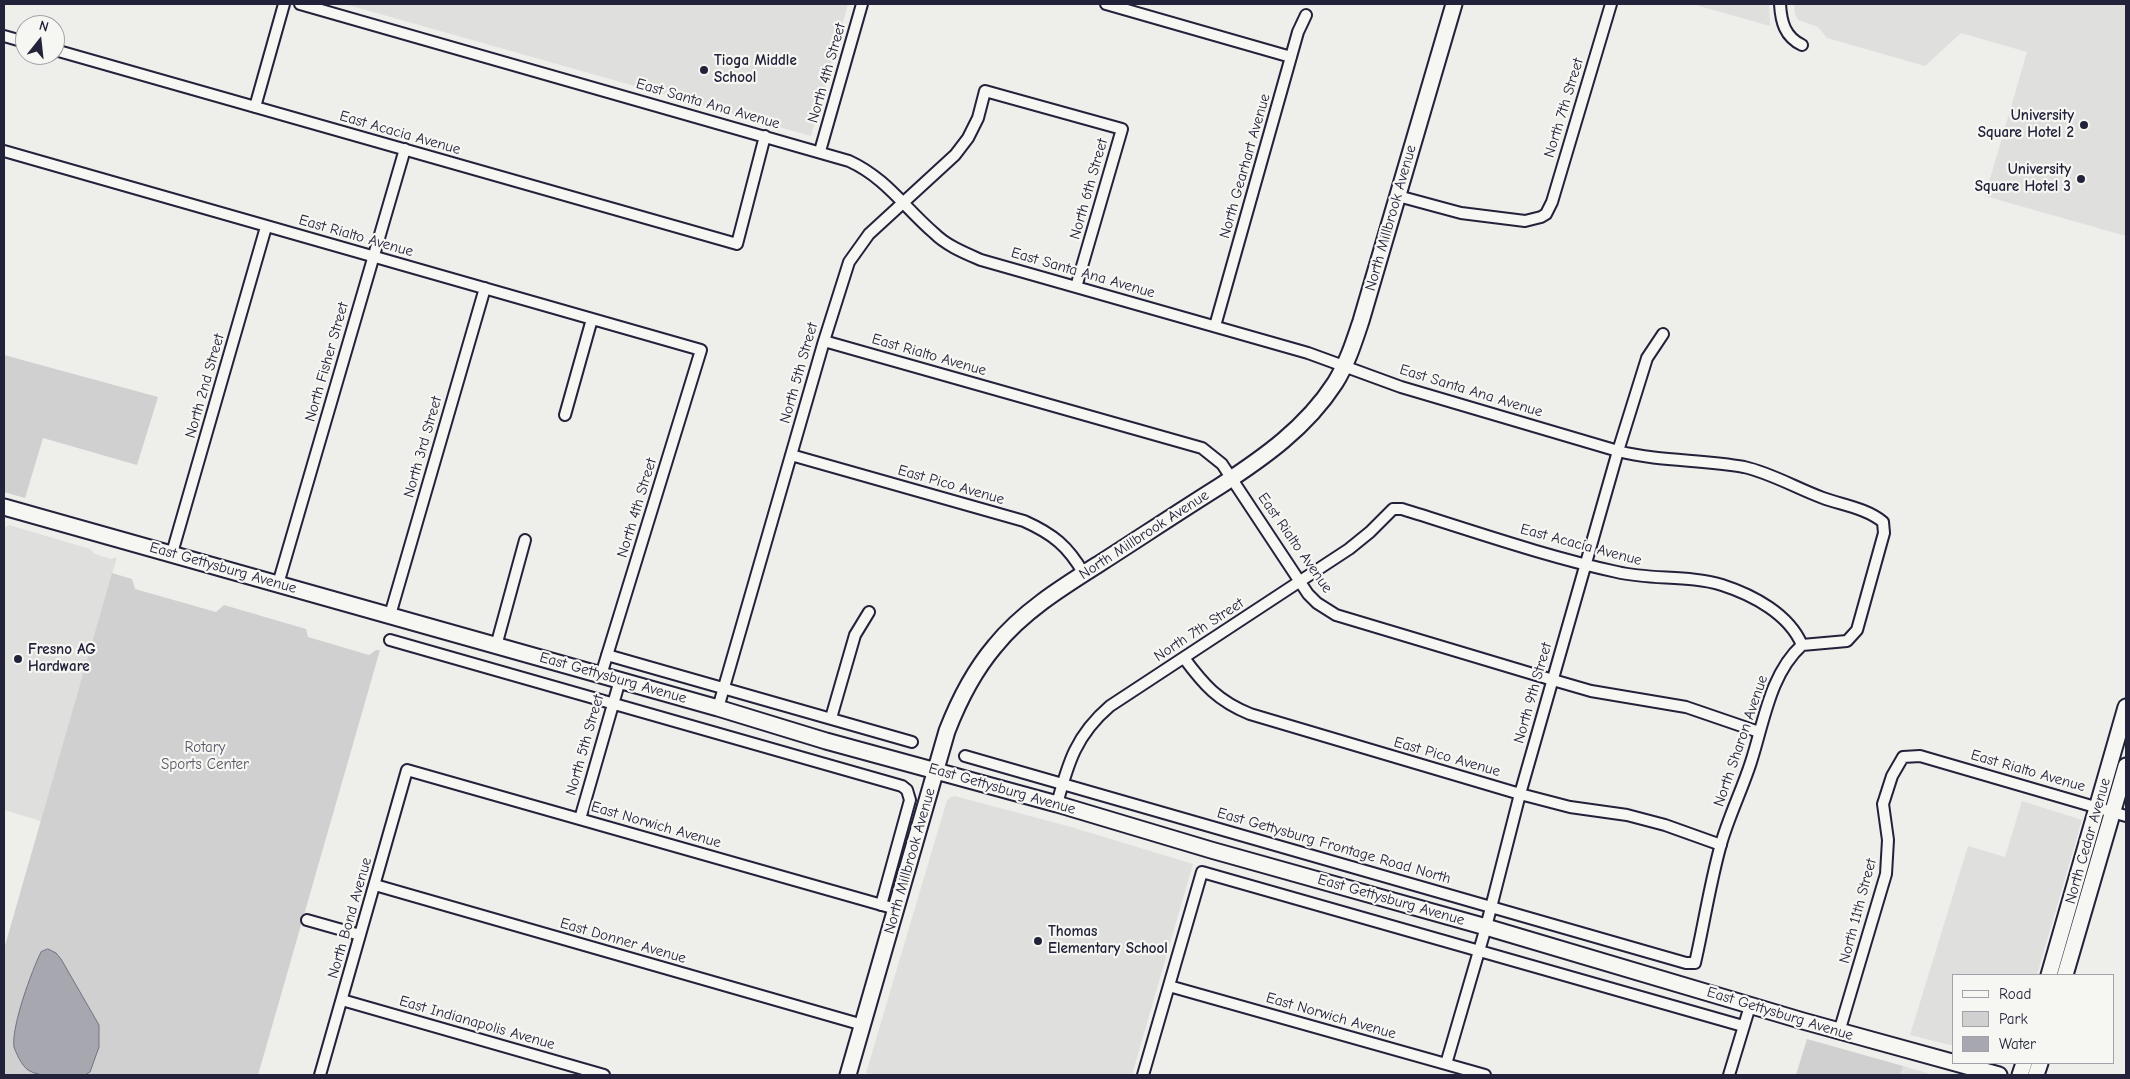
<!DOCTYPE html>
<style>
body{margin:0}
#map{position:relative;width:2130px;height:1079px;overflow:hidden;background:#eeeeeb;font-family:"Comic Neue",sans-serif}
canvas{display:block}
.frame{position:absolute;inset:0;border:5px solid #22223b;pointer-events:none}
.legend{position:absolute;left:1952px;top:974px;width:162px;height:90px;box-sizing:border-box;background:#f6f6f2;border:1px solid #a1a1a9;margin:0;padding:6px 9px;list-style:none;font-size:15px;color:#22223b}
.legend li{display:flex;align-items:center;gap:10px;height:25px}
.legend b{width:25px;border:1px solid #a1a1a9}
.north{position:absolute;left:15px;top:15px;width:50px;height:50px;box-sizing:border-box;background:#f6f6f2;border:1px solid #a1a1a9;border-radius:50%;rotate:16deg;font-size:14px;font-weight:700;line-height:20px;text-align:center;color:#22223b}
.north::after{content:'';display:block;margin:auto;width:18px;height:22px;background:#22223b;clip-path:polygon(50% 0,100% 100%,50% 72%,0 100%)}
</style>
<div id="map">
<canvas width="2130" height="1079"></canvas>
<div class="frame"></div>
<ul class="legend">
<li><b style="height:6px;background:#f6f6f2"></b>Road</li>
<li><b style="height:14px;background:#d0d0d1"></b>Park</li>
<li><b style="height:14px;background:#a7a7af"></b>Water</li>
</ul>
<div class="north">N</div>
</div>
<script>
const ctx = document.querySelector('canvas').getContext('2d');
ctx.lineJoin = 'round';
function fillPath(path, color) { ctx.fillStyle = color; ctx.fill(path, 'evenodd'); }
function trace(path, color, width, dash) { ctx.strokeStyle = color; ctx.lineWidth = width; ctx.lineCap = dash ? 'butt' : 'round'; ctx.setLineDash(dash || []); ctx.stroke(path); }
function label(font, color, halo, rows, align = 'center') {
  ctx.font = font + ' "Comic Neue",sans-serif'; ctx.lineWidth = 4.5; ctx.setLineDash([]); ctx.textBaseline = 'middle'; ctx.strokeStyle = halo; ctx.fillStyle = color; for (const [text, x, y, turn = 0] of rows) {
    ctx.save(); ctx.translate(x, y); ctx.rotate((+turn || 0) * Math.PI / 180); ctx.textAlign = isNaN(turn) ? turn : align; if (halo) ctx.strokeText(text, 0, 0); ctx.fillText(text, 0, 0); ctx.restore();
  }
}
fillPath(new Path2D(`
 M345,4h503l-37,132z
 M1692,4h77l1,22z
 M1794,4h332v232l-141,-40 42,-144 -66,-19 -36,33 -98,-28 -9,-11 -20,-7 -3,-6z
 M9,525l81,24 5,5 16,5 6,-2 -76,264 -37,-11v-282z
 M955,796l116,31 122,37 -61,211h-256l-10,-2 81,-273 4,-3z
 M2022,801l60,19 -45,155h-83v71l-44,-11 58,-189 37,11z
 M1903,1066l31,9h-34z`), '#dfdfde');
fillPath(new Path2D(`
 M4,355l154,42 -21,68 -94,-27 -18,60 -21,-6z
 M112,573l20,6 3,10 81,23 8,-7 82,24 2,8 61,18 7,-5h4l-122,425h-254v-126z
 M1807,1039l96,27 -3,9h-104z`), '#d0d0d1');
const water = new Path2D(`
 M48,949l8,4 5,6 38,66v22l-9,25 -5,3c-15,0 -44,4 -57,-5 -6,-4 -12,-17 -14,-23 -3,-20 18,-77 27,-95z`);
fillPath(water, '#a7a7af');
trace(water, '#727281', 1);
const street = new Path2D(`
 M300,4l549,157c37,17 55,46 85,72 13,13 31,20 47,27l327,93 93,34 217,64c43,11 83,8 126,16 27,6 52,21 79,31 19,7 43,10 60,24l1,11 -27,97 -10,11 -45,4c-32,29 -38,77 -51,117 -9,28 -22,54 -30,82 -11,39 -17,80 -26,119h-9l-721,-207
 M1106,4l185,53
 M1780,4c1,18 5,33 22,41
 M4,36l21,6
 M55,50l682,194 28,-108
 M255,107l29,-103
 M4,151l697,199 -100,325
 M820,151l42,-147
 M1398,196l63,17 64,8 16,-4 5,-3 6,-12 59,-198
 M1215,326l83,-294 8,-17
 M824,341l378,107 20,16 86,130 9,9 19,12 217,65 38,11 95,16 73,25
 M565,415l27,-96
 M791,455l233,66c29,13 44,25 60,53
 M172,553l94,-326
 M278,584l127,-435
 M390,615l95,-327
 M390,640l512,146 5,4 3,10 -29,105
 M496,646l29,-106
 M607,655l305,87
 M1184,658c20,27 34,43 66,56l270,80 50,13 57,8 38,10 56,20
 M718,708l106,-367 25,-79 20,-28 86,-79 13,-17 10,-20 7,-27 137,38 -46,158
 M831,718l24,-83 14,-23
 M1057,804c11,-41 19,-69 53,-98l239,-157 21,-17 23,-23h9c71,22 142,47 215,63 34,8 72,3 105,13 31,10 67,29 80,60
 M580,819l40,-139
 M375,885l488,140
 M307,920l53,15
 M1169,986l316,89
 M342,1000l262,75
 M1839,1032l47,-158 2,-34 -5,-36 9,-28 11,-19 17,-1 206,60
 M1446,1064l40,-137 34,-133 98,-343 29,-93 16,-24
 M320,1075l87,-305 489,139
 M1143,1075l59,-203 541,154
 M1729,1075l21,-69`);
const secondary = new Path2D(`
 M4,507l714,201 108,33 231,63 154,46 275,77 317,94 196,54
 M2049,975l77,-268
 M2065,975l61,-209
 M848,1075l99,-344c12,-31 26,-59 48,-85 28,-35 69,-60 107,-84 39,-25 78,-51 118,-76 43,-28 86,-58 115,-103 12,-19 19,-41 26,-62l93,-317
 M2020,1075l4,-12
 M2036,1075l4,-12`);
trace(street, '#22223b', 14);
trace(secondary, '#22223b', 19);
trace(street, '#f6f6f2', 10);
trace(secondary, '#f6f6f2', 15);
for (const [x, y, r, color] of [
 [704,70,5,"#22223b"],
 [2084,125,5,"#22223b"],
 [2081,179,5,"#22223b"],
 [18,659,5,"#22223b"],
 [1038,941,5,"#22223b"]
]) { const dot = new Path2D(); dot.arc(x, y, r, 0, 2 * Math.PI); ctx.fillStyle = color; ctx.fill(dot); trace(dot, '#f6f6f2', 2); }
label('bold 15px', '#22223b', '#f6f6f2', [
 ["Tioga Middle",714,61],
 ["School",714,78],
 ["University",2074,116,"right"],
 ["Square Hotel 2",2074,133,"right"],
 ["University",2071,170,"right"],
 ["Square Hotel 3",2071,187,"right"],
 ["Fresno AG",28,650],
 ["Hardware",28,667],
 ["Thomas",1048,932],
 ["Elementary School",1048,949]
], 'left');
label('15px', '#22223b', '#f6f6f2', [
 ["North 4th Street",827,73,-74],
 ["East Santa Ana Avenue",708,104,16],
 ["North 7th Street",1564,108,-73],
 ["East Acacia Avenue",400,133,16],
 ["North Gearhart Avenue",1245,166,-74],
 ["North 6th Street",1089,189,-74],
 ["North Millbrook Avenue",1391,218,-74],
 ["East Rialto Avenue",356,236,16],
 ["East Santa Ana Avenue",1083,273,16],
 ["East Rialto Avenue",929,355,16],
 ["North Fisher Street",327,362,-74],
 ["North 5th Street",799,373,-74],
 ["North 2nd Street",205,386,-74],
 ["East Santa Ana Avenue",1471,391,17],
 ["North 3rd Street",423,447,-74],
 ["East Pico Avenue",951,485,16],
 ["North 4th Street",637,508,-73],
 ["North Millbrook Avenue",1144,535,-33],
 ["East Rialto Avenue",1295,543,55],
 ["East Acacia Avenue",1581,545,15],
 ["East Gettysburg Avenue",223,568,16],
 ["North 7th Street",1199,630,-33],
 ["East Gettysburg Avenue",613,678,16],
 ["North 9th Street",1533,693,-74],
 ["North Sharon Avenue",1741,741,-71],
 ["North 5th Street",585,745,-74],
 ["East Pico Avenue",1447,757,16],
 ["East Rialto Avenue",2028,771,16],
 ["East Gettysburg Avenue",1002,789,16],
 ["East Norwich Avenue",656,825,16],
 ["North Cedar Avenue",2088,841,-74],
 ["East Gettysburg Frontage Road North",1334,846,16],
 ["North Millbrook Avenue",910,861,-74],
 ["East Gettysburg Avenue",1391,900,16],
 ["North 11th Street",1858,911,-75],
 ["North Bond Avenue",350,918,-74],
 ["East Donner Avenue",623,941,16],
 ["East Gettysburg Avenue",1780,1014,17],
 ["East Norwich Avenue",1331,1016,16],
 ["East Indianapolis Avenue",477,1023,16]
]);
label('15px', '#565668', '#f6f6f2', [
 ["Rotary",205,748],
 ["Sports Center",205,765]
]);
</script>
